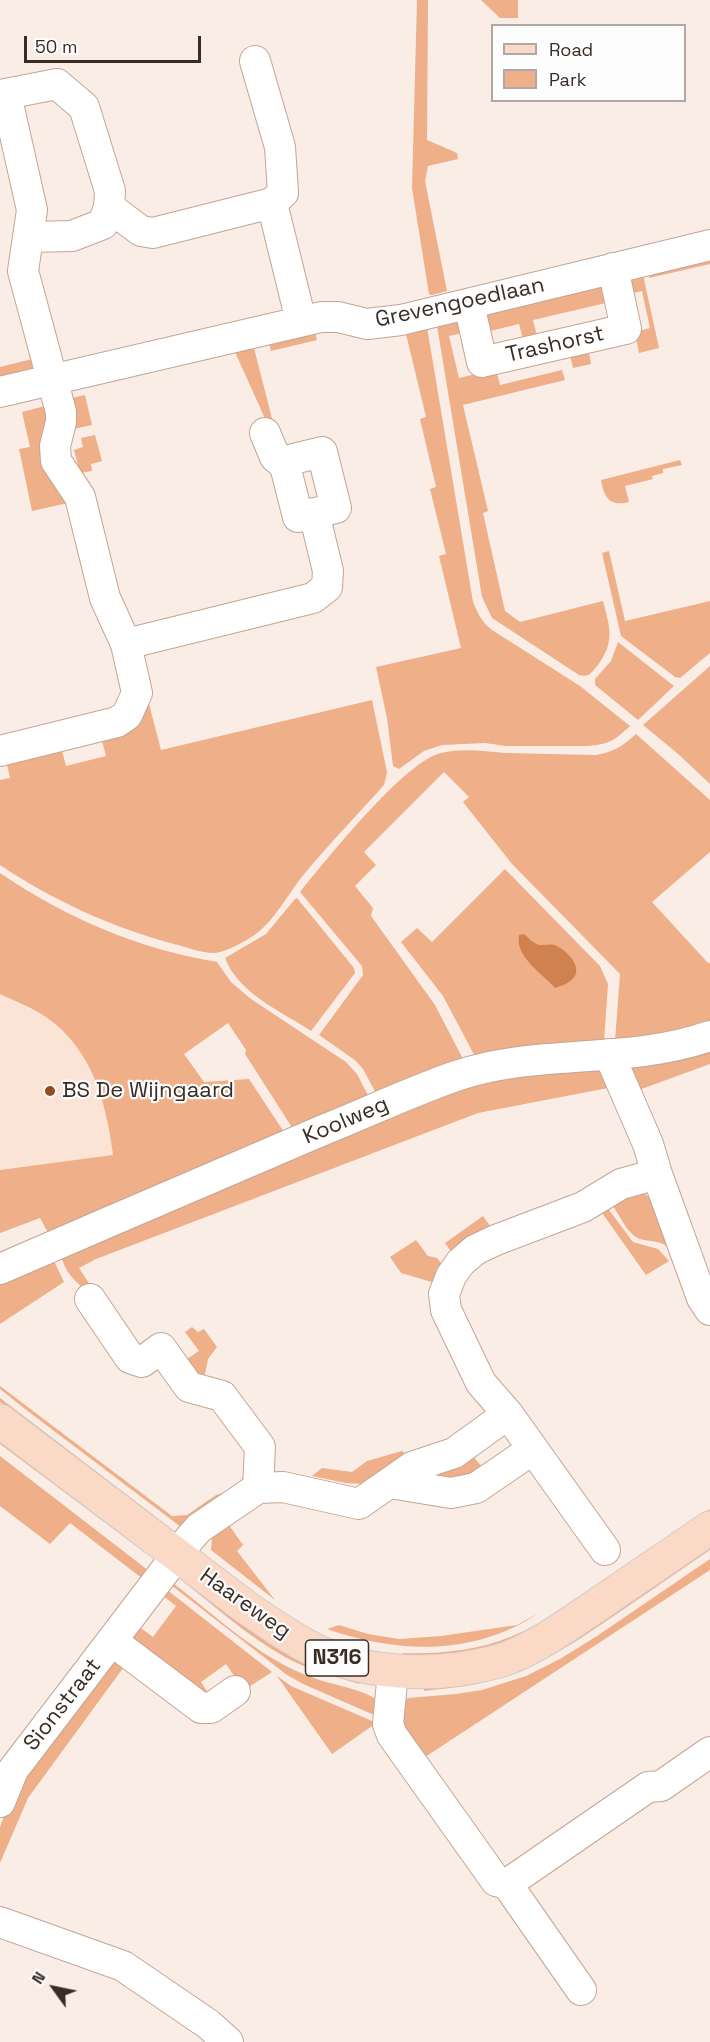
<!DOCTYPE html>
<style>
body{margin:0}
#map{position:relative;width:710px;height:2042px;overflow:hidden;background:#faede6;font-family:"Space Grotesk",sans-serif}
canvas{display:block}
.legend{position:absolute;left:491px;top:24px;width:195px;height:78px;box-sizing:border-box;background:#fdfdfd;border:2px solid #aea9a7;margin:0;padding:8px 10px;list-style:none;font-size:18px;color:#382c25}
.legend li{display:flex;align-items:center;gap:12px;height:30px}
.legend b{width:30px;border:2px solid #aea9a7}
.north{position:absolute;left:24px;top:1958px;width:60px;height:60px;-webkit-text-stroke:4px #fdfdfd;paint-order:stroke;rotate:303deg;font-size:16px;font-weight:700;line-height:24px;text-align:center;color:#382c25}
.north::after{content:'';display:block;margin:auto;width:21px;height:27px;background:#382c25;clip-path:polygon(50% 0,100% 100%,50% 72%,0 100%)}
.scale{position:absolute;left:24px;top:36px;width:177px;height:27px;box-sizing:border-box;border:3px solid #382c25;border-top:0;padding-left:8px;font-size:18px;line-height:21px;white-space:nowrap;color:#382c25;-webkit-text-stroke:4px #fdfdfd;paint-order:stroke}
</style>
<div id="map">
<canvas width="710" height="2042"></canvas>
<ul class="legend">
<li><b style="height:8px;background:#fadac7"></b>Road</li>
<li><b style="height:16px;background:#eeaf89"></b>Park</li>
</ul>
<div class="north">N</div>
<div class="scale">50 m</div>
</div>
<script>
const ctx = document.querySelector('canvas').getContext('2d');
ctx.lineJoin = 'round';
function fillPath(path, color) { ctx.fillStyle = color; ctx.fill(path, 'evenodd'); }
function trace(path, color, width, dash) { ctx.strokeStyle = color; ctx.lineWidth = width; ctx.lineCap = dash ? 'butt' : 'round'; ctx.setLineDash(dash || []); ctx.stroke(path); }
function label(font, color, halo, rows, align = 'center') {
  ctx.font = font + ' "Space Grotesk",sans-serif'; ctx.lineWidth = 4.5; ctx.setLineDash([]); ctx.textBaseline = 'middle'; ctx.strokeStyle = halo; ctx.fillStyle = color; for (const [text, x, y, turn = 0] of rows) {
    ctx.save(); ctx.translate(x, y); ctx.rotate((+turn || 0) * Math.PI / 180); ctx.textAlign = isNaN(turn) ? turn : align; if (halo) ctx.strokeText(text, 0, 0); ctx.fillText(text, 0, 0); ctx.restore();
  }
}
fillPath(new Path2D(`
 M0,994l46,23 29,27 11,15 11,20 7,24 9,53 -113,14z`), '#fbe3d6');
fillPath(new Path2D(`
 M417,0h11l-1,140 30,13 1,6 -30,7 -3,15 22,110 -15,4 -3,-1 -17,-106z
 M481,0h37v18h-18z
 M710,260v4l-61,14v-4z
 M642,270l17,78 -20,5 -4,-21 15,-4 -8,-37 -16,4 1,-14z
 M600,286l5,4 5,12 -77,18 4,16 -14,3 -4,-15 -33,8 -1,-16 4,-6z
 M436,320h22l9,12 -18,4 10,42 37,-9 4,16 62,-15 3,10 -102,25 25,106 -5,2 22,98 15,11 83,-21c7,27 12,40 -5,64 -6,7 -9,13 -19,10l-87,-57 -10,-21z
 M427,327l46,275c5,12 9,20 19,28l88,56 50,40c-15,14 -20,18 -41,20h-83l-21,-3 -43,2 -18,6 -25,18 -6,-3 -6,-48 -11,-51 85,-19 -22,-92 7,-2 -16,-65 6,-2 -16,-68 6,-2 -20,-83z
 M314,328l3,12 -46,11 -3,-12z
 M588,347l3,17 -18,4 -4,-17z
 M254,348l27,106 -46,-102z
 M32,359v10l-32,12v-14z
 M85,395l7,30 -18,4 -7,-30z
 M49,405l19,98 -36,8 -13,-62 11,-2 -8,-35z
 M95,435l7,26 -11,3 1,7 -12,2 -6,-23 9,-3 -2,-9z
 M680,460l2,5 -19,4v4l-11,3 1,3 -28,7 4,16c-20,5 -25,-5 -28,-22z
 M609,551l16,70 85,-20v52l-30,25 -5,-1 -54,-41 -19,-83z
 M618,642l56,44 -36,34 -43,-35v-6l16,-18z
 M710,666v118l-33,-31 -34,-28z
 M372,700l15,72 -3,13c-26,29 -54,58 -79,88 -16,19 -29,46 -49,61 -10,7 -29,18 -42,19 -13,0 -27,-6 -40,-9 -63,-17 -120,-43 -174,-79v-85l10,-2 -4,-18 55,-13 5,19 40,-10 -5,-19 48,-33 12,46z
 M636,734l74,66v52l-58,50 56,61h2v66l-95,12 5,-67 -108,-110 -49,-62 6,-5 -25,-25 -80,80 12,13 -21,21 18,22 -2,8 64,89 30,58 -86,36 -16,-30 -7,-8 -37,-26 44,-60 -1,-9 -62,-74c26,-32 105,-131 141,-139 22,-5 42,-2 64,0 30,1 61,1 91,2 17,-3 27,-9 40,-21z
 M505,869l95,97 8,18 -4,58 -126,20 -35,-66 -42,-54 16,-14 15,14z
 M0,873c66,45 139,76 217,89l14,20 20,17 95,63 11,12 15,29 -79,26 -48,-75 1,-4 -18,-27 -44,31 20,28 45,-3 35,53 -233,106 -11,-20 -40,15v-63l113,-15c-7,-53 -20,-105 -67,-138 -14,-9 -31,-16 -46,-23z
 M297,898l57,70 1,5 -44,58c-30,-20 -72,-37 -86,-73l41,-24 29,-35z
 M710,1042v22l-74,27 -11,-34z
 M598,1061l15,26 -135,26 -382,146 -17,9 15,23 -5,2c-16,-14 -23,-19 -29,-40l407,-175z
 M636,1191l9,3 8,7 15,46c-9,-7 -17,-5 -28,-8 -12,-4 -20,-23 -27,-33z
 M604,1208l5,2 24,32 25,7 11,12 -23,14 -46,-65z
 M483,1216l9,13 -38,27 -9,-13z
 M416,1240l12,16 9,2 8,10 -10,15 -34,-10 -11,-16z
 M53,1259l11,23 -64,42v-49z
 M192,1327l6,5 6,-3 13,18 -9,12 -3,15 -3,5 -21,-16 18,-12 -14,-19z
 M0,1386l172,130 15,-1 29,-20 17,-5 6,-5 7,-15 -3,16 -62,41 -156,-118 -25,-20z
 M0,1398l169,129 -2,1 -167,-126z
 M499,1428l17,22 -69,37 -34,-14 55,-23 13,16 30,-21z
 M0,1439l149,112 -2,3 -147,-110z
 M402,1451l7,5 -46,28 -17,-1 -34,-7 10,-8 30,4 15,-11z
 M0,1456l149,115 -6,8 -73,-56 -20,21 -50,-38z
 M710,1509v2c-37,25 -73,50 -110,75 -32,22 -65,46 -103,58 -31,10 -63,12 -95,11l1,-2c35,1 74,-2 107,-16 33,-13 62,-34 90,-54 37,-25 73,-50 110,-74z
 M229,1525l14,20 -6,6 38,49 -64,-50 1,-14z
 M710,1546v4c-31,21 -61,42 -92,63 -39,27 -79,54 -125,67 -23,7 -46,8 -69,11v-3z
 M710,1559v11l-291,191 -20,-28 -1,-28 10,-7 48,-4 26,-4 44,-14 34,-17 37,-23z
 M187,1581c31,24 61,51 96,71 24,14 51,21 77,29l-1,3c-25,-8 -51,-14 -74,-27 -36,-20 -68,-49 -100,-74z
 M173,1583c44,34 86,75 138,94 19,8 57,12 69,26l-6,12 -71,-31 -16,-9 -116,-90z
 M162,1586l110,86 -28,18 -18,-26 -25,18 9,14 -79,-55 3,-18 19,14 23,-31 -19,-15z
 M539,1613c-64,43 -141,41 -212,16l12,-4 29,9 31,5 42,-3 76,-11z
 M110,1660l16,4 -98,134 -28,65v-36l18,-50z
 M277,1676l14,10 81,35 3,3 -43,30z`), '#eeaf89');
fillPath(new Path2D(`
 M524,934c4,3 7,7 11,9 6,5 14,-1 22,3 13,7 29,25 12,36 -4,3 -10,4 -14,6 -13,-15 -40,-31 -36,-53z`), '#d08150');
const minor = new Path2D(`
 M255,61l25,86 3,46 -11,10
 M0,95l57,-11 27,23 26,84 -1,16 32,24 12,2 119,-30 29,118
 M0,97l9,11 23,102 -9,61 38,141v10l-6,24 1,15 24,36 25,101 21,46 11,49 -10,22 -10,7 -117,29
 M29,237l43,-1 31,-12 6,-17
 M469,304l13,58 144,-33 -13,-61
 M0,392l321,-75h17l29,7 34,-4 309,-75
 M265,433l10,24 6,5 41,-10 14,56 -38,9 -14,-55
 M126,644l187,-46 14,-11 1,-16 -14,-58
 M609,1054l39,90 9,30
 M0,1269c107,-46 214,-93 321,-138 45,-18 89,-39 135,-55 82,-28 172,-11 254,-40
 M90,1299l40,59 12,4 19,-14 28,39 33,9 38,51 -2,41
 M508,1414l-27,-31 -35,-73 -2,-16 7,-18 9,-13 15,-13 21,-10 87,-33 38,-23 36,-10 45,124 8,12
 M390,1483l61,10 25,-5 57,-39
 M112,1641l89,67h10l24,-17
 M393,1672l-5,52 4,11 104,146 11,3 141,-97 13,-1 49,-34
 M0,1802l13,-32 177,-232 9,-10 59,-40 25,-1 76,17 53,-37 42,-14 54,-39 97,136
 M507,1884l74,106
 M0,1922l123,44 85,58 20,18`);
const major = new Path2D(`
 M0,1421l247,187c24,16 47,33 74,45 54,23 121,24 178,8 33,-10 70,-37 98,-56 38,-26 75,-51 113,-77`);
trace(minor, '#c3a594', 32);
trace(major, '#cfcccb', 35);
trace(minor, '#fff', 30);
trace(major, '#fadac7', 33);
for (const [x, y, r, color] of [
 [50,1091,6,"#904c1e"]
]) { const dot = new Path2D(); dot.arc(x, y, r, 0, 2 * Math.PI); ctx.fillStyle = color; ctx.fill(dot); trace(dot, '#fdfdfd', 2); }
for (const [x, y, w] of [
 [337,1658,63]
]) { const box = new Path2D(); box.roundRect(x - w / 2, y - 18, w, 36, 4.5); ctx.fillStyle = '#fdfdfd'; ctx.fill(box); trace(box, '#382c25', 1.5); }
label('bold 21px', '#382c25', null, [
 ["N316",337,1658]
]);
label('22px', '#382c25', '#fdfdfd', [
 ["Grevengoedlaan",460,303,-12],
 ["Trashorst",555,345,-13],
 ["Koolweg",346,1121,-23],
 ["Haareweg",245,1604,35],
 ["Sionstraat",63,1705,-52]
]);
label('22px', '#382c25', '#fdfdfd', [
 ["BS De Wijngaard",62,1091]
], 'left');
</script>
